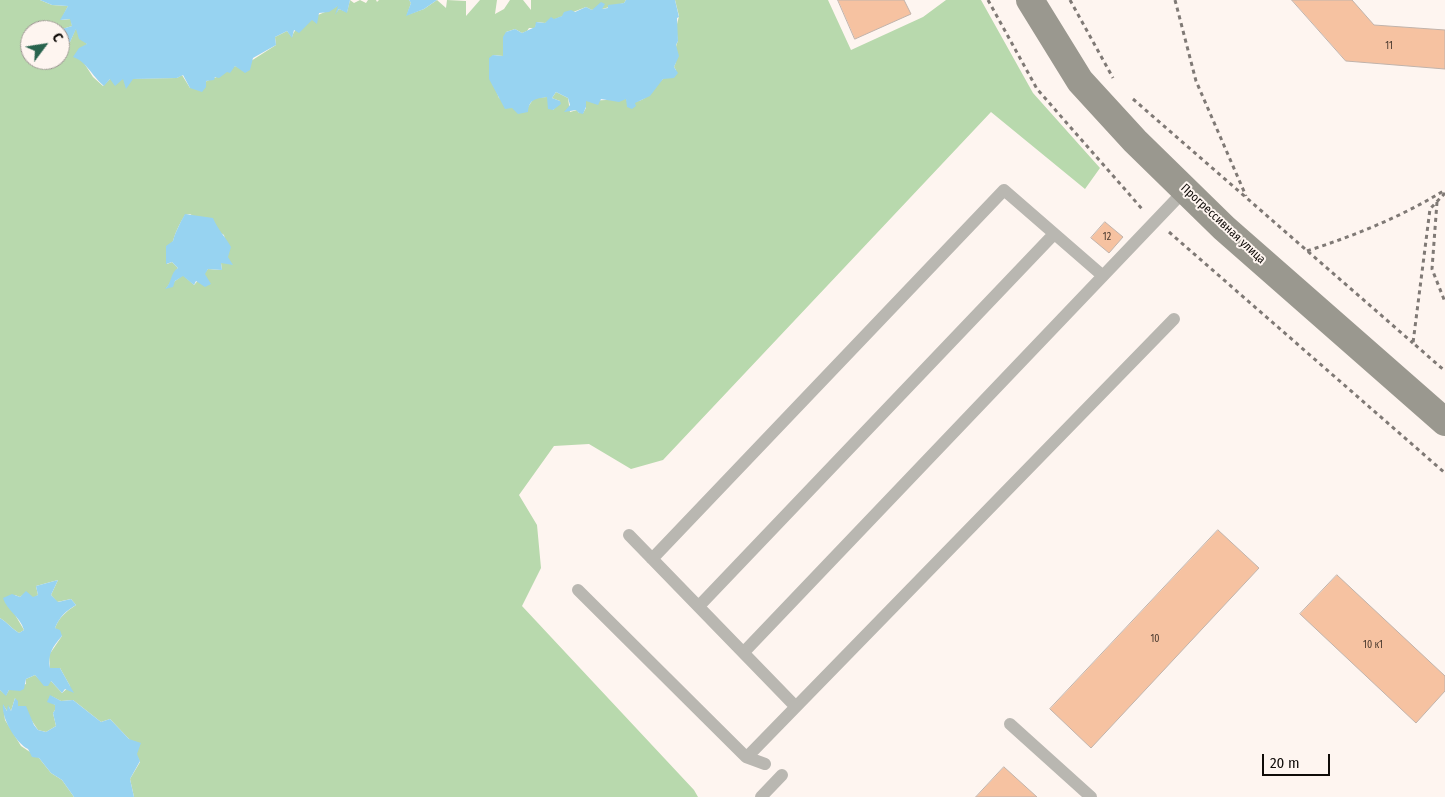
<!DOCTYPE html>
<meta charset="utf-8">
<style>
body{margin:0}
#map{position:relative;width:1445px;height:797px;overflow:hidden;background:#fef5f0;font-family:"Fira Sans Condensed",sans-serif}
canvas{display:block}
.north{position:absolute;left:20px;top:20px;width:50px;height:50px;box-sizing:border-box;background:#fef5f0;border:1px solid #9e9793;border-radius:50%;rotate:59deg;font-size:14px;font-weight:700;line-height:20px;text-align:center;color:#0f0b08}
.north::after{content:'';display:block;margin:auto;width:18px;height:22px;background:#28634d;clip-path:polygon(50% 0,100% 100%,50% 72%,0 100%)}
.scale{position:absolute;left:1262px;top:754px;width:68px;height:22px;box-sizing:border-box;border:2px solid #0f0b08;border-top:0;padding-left:6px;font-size:15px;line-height:18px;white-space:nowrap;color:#0f0b08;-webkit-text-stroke:4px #fef5f0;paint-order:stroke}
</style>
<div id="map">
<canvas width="1445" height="797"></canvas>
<div class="north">С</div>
<div class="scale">20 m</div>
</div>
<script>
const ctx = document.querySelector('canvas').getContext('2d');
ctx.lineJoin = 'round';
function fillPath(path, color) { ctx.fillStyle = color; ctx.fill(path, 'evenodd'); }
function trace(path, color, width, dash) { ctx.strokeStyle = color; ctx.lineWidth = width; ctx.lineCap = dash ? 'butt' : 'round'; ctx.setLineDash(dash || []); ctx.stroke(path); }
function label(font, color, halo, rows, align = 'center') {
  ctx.font = font + ' "Fira Sans Condensed",sans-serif'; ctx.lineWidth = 4; ctx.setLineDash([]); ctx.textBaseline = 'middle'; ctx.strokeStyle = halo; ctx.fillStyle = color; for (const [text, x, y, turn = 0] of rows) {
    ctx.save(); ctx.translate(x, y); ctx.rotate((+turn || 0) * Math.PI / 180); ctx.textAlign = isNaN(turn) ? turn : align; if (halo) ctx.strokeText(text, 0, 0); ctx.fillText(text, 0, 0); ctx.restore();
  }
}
fillPath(new Path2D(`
 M0,0h40l12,5 16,1 -7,14 10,-1 1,7 -13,4h-29v30h30v-28l5,8 -2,7 7,-5 6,-14 11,16 -5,16 11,17 10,9 7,-7 67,-1 5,-3 8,13c16,-7 31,-11 45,-22l5,2 36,-23 -1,-8 12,-6 5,6c6,-19 32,-22 47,-32l-2,7 2,-3 8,3 3,-12 4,3 6,-3 6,3 2,-3h8l1,2 2,-2h30l2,3 -4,12 17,-6 13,-9 9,8 1,-8 19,1v15l14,-16h17l-2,14 9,-5 6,-9h13l8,10v-10h95l-2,3 -22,6v-3l-10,4 -6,-3 -41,16 -8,-1 -2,6h-6l-2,3 -5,2 -7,-4 -9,3 -3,24 -10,-1c-7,27 -2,20 6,43l29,9 6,-9 13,-1 6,13 7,-9 -8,-3 4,-6 12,6 2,14 7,-2 2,3h4l3,-5v-7l40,-2 2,4c24,-2 20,-13 35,-24 4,-3 8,-4 13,-9l-2,-3c5,-9 -1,-18 4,-26l-2,-13 3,-12 -4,-16h153l23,50 72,-33 23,-17h35l52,93 67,75 -15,21 -94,-77 -328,348 -32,9 -42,-25 -35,2 -35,49 18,30 4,43 -19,38 172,184 4,7h-564l-4,-18 10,-17 -11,-23 -19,-20 -9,3 -28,-22 -12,1 -10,-5 -2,4 6,5v5l-2,3 3,13 -10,6 -8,-2 -16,-24h-4l-3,-8 -4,13 -2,-4 -1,5 -5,-7 2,15 16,26 18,12 12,15 11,7 12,17h-74v-107l6,5 3,-5 17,-6v-5l9,-4 6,6h10l11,12 8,-7 -10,-18 -10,1 -1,-14 13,-19 -7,-8c5,-12 11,-16 21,-23l-5,-6 -14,3 -6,-7 7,-15 -22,6 2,9 -5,3 -9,-4 -4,3 -5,-2 -1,18 10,17 -5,3c-7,-4 -12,-11 -19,-15zM190,214l34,21 4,22 -7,6 1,7 -14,-1 -14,16 -11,-10 -17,13c6,-5 6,-14 12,-20l-6,-6 -5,2c4,-18 8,-34 18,-49z`), '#b8d9ad');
fillPath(new Path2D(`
 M40,0h310l-3,13 -8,-4 -4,6 3,-9 -9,6 -10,1 -2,11 -5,-4 -13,13 -5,-3 -2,8 -5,-7 -12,6 1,8 -23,13 -3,12 -5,3 -10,-7 -5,7 -3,-1 -8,6 -4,-1 -1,3 -8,1v6l-4,5 -12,-4 -7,-13 -6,3 -44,1 -7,10 -3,-10 -8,7 -5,-7 -6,7c-12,-10 -18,-25 -31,-29l6,-9 8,-4 -8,-5 -3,-10 -6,13 -7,6 2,-8 -6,-10 13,-4 -2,-7 -10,1 8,-14 -16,-1z
 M409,0h28l-13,9 -18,7 5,-13z
 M626,0h49l4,17 -2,1 1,23 -2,4 3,11 -5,11 4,6 -4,5 -11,1 -13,17 -15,7 1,3 -4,3 -5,-2 -1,-8 -7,3 -18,-3 -3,6 -12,-4v6l-3,7 -4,-1 -3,-3 -12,2 6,-7 -2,-7 -12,-6 -4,6 8,3 1,3 -8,6 -5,-1 -1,-12c-12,2 -18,2 -19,15l-10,2 -6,-6 -7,1 -16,-30v-21l4,-3 10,1v-19l3,-5 9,-3 7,4 13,-6 1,-5 9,1 6,-6 3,2 8,-3 2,-4 7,-2 4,2 11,-5 6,3 9,-8 4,2 -3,5 6,-1v-3l16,-2z
 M185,214l28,4c5,12 12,18 18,29l-3,10 5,8 -12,-2 1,7 -14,-1 -3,5 6,10 -6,3 -9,-6 -2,4 -11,-9 -8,5 -2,6 -8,2c7,-6 5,-16 13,-21l-6,-6 -6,2v-18l7,-5c1,-6 8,-20 12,-27z
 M58,580l-7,15 7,7 13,-3 5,6c-10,6 -16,11 -21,23l5,2 2,6c-9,10 -15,19 -12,32h10l14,25 -9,-4 -3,4 -11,-12 -3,5h-4l-9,-11 -9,4 -2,10 -4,2 -11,-1 -3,6 -6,-6v-72c7,4 12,11 19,15l5,-3c-4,-14 -17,-19 -21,-32l9,-4 8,3 6,-6 7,6 5,-2 -2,-9z
 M50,695l11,6 12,-1 28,22 9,-3 19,20 12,4 -4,11 3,7 -10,18 4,18h-60l-12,-17 -11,-7 -12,-15 -7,-1 -4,-8c-12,-6 -27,-31 -25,-45l4,7 1,-6 3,6 4,-13 3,3v5h8l8,19 4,5 8,2 10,-6 -3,-13 2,-3v-5l-8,-3z`), '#97d3f1');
const building = new Path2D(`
 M838,0h66l7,14 -56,25z
 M1292,0h60l22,25 71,5v39l-99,-8z
 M1105,222l18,15 -14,16 -18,-15z
 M1218,530l41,38 -168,180 -41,-39z
 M1337,575l108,101v15l-29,32 -116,-109z
 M1004,767l33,30h-61z`);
fillPath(building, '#f6c2a1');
trace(building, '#c1b3ab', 1);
trace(new Path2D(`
 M988,0l49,89 106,121
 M1070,0l43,78
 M1175,0l21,81 50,115
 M1133,99l280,244
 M1445,193l-15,16 -17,134 32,28
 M1437,202l-5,67 13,33
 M1169,232l276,241
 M1307,251c49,-16 94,-34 138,-61`), '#7f7975', 3, [4, 4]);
trace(new Path2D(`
 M629,535l167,172
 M652,559l352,-369 99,86
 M578,590l168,167 19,7
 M699,606l355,-372
 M744,652l441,-462
 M1010,724l81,73
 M747,757l427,-438
 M761,797l21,-22`), '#b9b7b1', 12);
trace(new Path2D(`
 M1030,0l50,81 55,60 89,87 221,194`), '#9a988f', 28);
label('10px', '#49392e', null, [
 ["11",1389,46],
 ["12",1107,237],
 ["10",1155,639],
 ["10 к1",1373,645]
]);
label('12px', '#0f0b08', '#fef5f0', [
 ["Прогрессивная улица",1223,224,43]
]);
</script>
